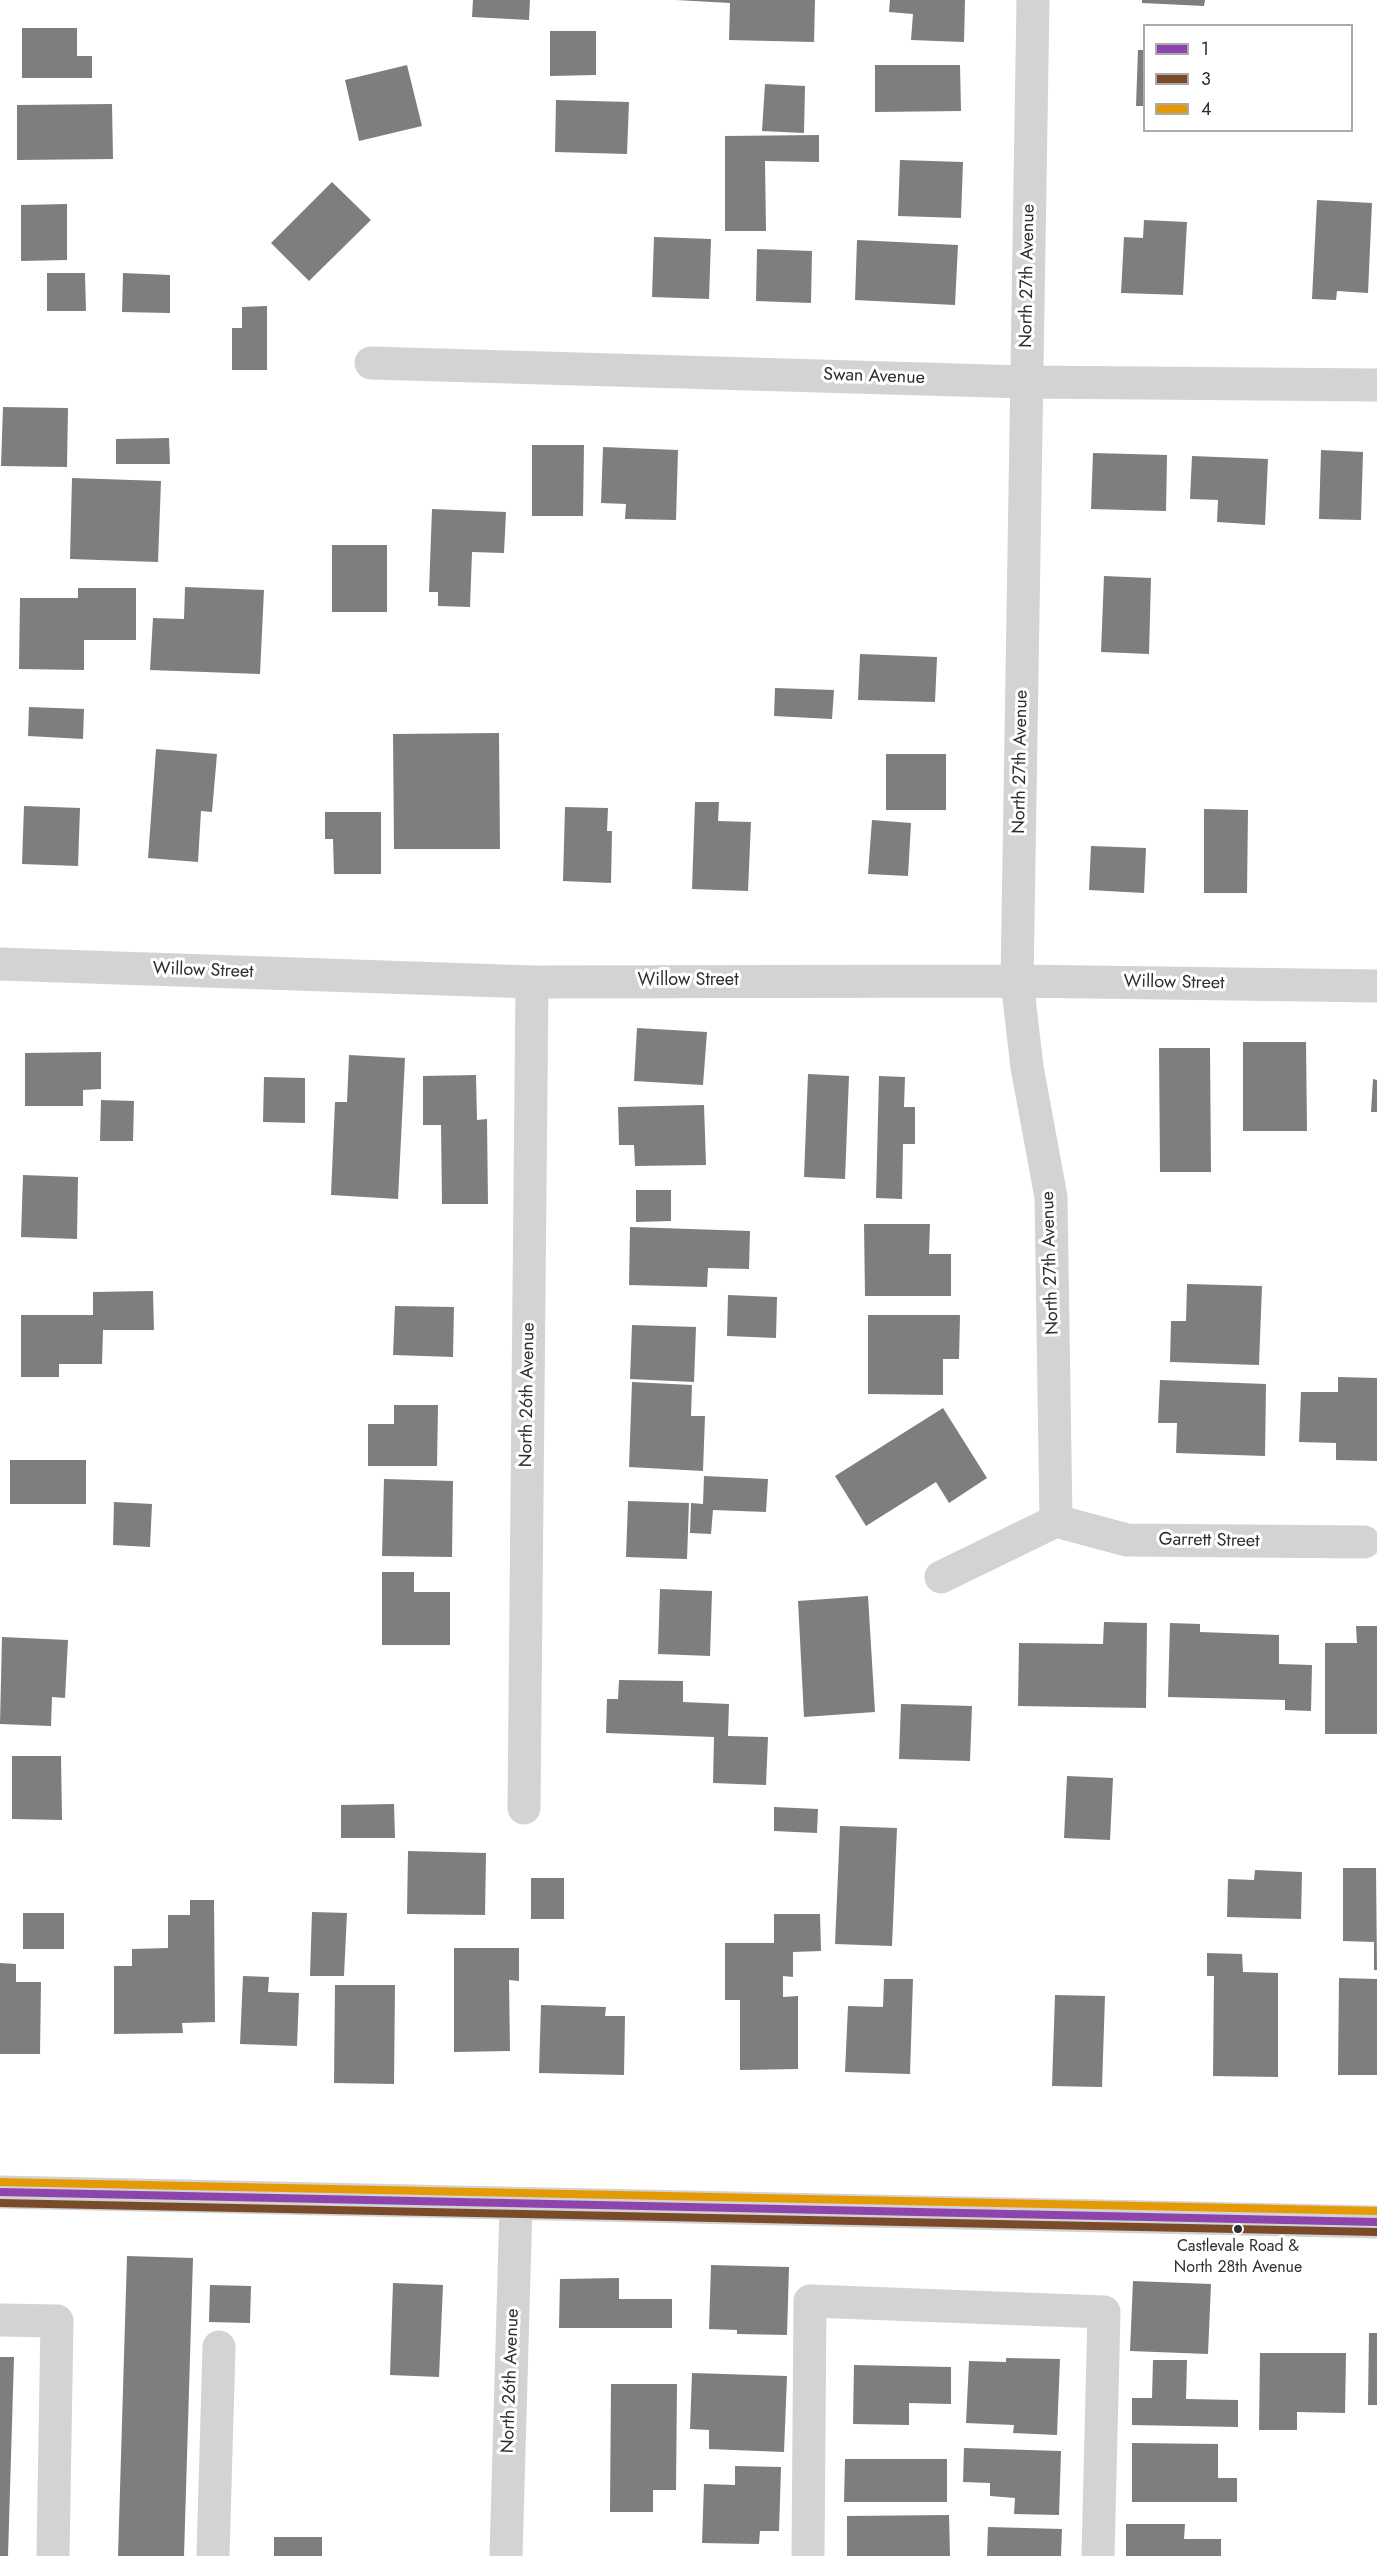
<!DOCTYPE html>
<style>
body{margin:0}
#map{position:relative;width:1377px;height:2556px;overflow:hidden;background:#fff;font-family:Jost,sans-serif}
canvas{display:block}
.legend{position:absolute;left:1143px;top:24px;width:210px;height:108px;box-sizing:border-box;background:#fff;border:2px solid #ababab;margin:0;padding:8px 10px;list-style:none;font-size:18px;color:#2e2e2e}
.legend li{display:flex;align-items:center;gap:12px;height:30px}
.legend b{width:30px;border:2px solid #ababab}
</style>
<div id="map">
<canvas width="1377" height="2556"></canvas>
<ul class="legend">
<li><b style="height:8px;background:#8e44ad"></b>1</li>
<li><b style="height:8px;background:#7a4b2a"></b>3</li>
<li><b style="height:8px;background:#e39a05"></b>4</li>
</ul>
</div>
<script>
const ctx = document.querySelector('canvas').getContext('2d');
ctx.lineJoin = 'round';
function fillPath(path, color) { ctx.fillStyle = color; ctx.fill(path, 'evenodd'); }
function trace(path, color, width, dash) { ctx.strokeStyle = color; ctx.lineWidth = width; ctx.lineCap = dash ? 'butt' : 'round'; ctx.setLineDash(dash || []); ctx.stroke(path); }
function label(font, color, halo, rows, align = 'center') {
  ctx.font = font + ' Jost,sans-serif'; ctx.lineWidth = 6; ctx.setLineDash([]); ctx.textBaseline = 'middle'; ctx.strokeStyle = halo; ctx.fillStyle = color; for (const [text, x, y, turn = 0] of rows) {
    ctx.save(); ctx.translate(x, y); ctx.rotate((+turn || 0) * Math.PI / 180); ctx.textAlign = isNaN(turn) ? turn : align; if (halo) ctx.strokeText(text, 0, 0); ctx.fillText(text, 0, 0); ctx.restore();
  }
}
fillPath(new Path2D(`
 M473,0h57l-1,20 -57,-3z
 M676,0h139l-1,42 -85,-2 1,-37z
 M890,0h75l-1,42 -53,-2 2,-26 -24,-2z
 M1142,0h63l-1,6 -62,-3z
 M22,28h55v28h15v22h-70z
 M550,31h46v44l-46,1z
 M1138,50h6v56h-8z
 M407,65l15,61 -63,15 -14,-61z
 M875,65h85l1,46 -86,1z
 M765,84l40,2 -1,47 -42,-2z
 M556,100l73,2 -2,52 -72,-2z
 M112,104l1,55 -96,1v-55z
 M819,135v27l-54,-1 1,70h-41v-95z
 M900,160l63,2 -2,56 -63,-2z
 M332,182l39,38 -62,61 -38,-38z
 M1317,200l55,3 -4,90 -31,-2 -1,9 -24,-1z
 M67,204v56l-46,1v-56z
 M1144,220l43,2 -4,73 -62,-2 3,-56 19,1z
 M654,237l57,2 -2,60 -57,-2z
 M857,240l101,5 -3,60 -100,-5z
 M757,249l55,2 -1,52 -55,-2z
 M47,273h38l1,38h-39z
 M123,273l47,2v38l-48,-1z
 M267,306v64h-35v-42h10v-21z
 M3,407l65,1 -1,59 -66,-1z
 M169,438l1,26h-54v-25z
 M532,445h52l-1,71h-51z
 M603,447l75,3 -2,70 -51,-1 1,-15 -25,-1z
 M1321,450l42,2 -2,68 -42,-1z
 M1093,453l74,2 -1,56 -75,-2z
 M1192,456l76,3 -3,66 -48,-3 1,-22 -28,-1z
 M72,478l89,3 -3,81 -88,-3z
 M432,509l74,3 -2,41 -32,-1 -2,55 -32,-1v-14h-9z
 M332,545h55v67h-55z
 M1104,576l47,2 -2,76 -48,-2z
 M185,587l79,3 -4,84 -110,-4 3,-52 31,1z
 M78,588h58v52h-52v30l-65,-1 1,-71h58z
 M860,654l77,3 -2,45 -77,-2z
 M775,688l59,2 -2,29 -58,-3z
 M29,707l55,2 -1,30 -55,-3z
 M499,733l1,116h-106l-1,-115z
 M156,749l61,5 -5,58 -11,-1 -3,51 -50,-4z
 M886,754h60v56h-60z
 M695,802h24l-1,19 33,1 -3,69 -56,-2z
 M24,806l56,2 -2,58 -56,-2z
 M565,807l43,1 -1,23h5l-1,52 -48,-2z
 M1204,809l44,1 -1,83h-43z
 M325,812h56v62h-47l-1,-35h-8z
 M872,820l39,3 -3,53 -40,-2z
 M1091,846l55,2 -2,45 -55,-3z
 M637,1028l70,4 -4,53 -69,-4z
 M1243,1042h63l1,89h-64z
 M1159,1048h51l1,124h-51z
 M101,1052v37l-18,1v16h-58v-53z
 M349,1055l56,3 -7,141 -67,-4 4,-93h12z
 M808,1074l41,2 -4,103 -41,-2z
 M476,1075l1,45 10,-1 1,85h-46l-1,-79h-18v-49z
 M879,1076l26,1 -1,30h11v37h-12l-1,55 -26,-1z
 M264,1077l41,1v45l-42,-1z
 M1373,1079l4,1v32h-6z
 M101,1100l33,1 -1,40h-33z
 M704,1105l2,60 -71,1 -1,-21h-15l-1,-38z
 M23,1175l55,2 -1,62 -56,-2z
 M636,1190h35v31l-35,1z
 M864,1224h66l-1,30h22v42h-86z
 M630,1227l120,4 -1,38 -41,-1 -1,19 -78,-2z
 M1187,1284l75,2 -3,79 -89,-3 1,-41h15z
 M153,1291l1,39h-51l-1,34h-43v13h-38v-62h72v-23z
 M728,1295l49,2 -1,41 -49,-2z
 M395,1306l59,1 -1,50 -60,-2z
 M868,1315h92l-1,44h-16v36l-75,-1z
 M632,1325l64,2 -2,55 -64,-3z
 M1338,1377l39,1v83l-41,-1v-17l-37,-1 2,-50h37z
 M1160,1380l106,4 -1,72 -89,-3 1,-30h-19z
 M632,1382l60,3 -1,31h14l-2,55 -74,-4z
 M394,1405h44l-1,61h-69v-42h26z
 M943,1408l44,70 -38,25 -13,-21 -70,44 -31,-50z
 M10,1460h76v44h-76z
 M704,1476l64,3 -2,33 -53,-2 -2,24 -21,-1 1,-30 12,1z
 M384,1479l69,2 -1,76 -70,-1z
 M628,1501l61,2 -2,56 -61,-2z
 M114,1502l38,2 -2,43 -37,-2z
 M382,1572h32v20h36v53h-68z
 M660,1589l52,2 -2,65 -52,-2z
 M868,1596l7,116 -71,5 -6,-116z
 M1104,1622l43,1 -1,85 -128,-2 1,-63 84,1z
 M1170,1623l30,1v8l79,3v29l33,1 -1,46 -26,-1v-10l-117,-3z
 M1356,1626h21v108h-52v-91h32z
 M2,1637l66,3 -3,58 -13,-1 -1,29 -51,-2z
 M619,1680l64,1v21l46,2 -1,32 40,1 -2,48 -53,-2 1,-46 -108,-4 1,-34h11z
 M901,1704l71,2 -2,55 -71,-2z
 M12,1756h49l1,64 -50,-1z
 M1067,1776l46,2 -3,62 -46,-2z
 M394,1804l1,34h-54v-33z
 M774,1807l44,2 -1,24 -43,-2z
 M840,1826l57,2 -5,118 -57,-2z
 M408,1851l78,2 -1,62 -78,-1z
 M1343,1868h33l1,102h-3v-28l-31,-1z
 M1255,1870l47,2 -1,47 -74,-2 1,-38 26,1z
 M531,1878h33v41h-33z
 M190,1900h24l1,122 -33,1 1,10 -69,1v-68h18v-17l36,-1v-33h22z
 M312,1912l35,1 -3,63h-34z
 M23,1913h41v36h-41z
 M774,1914h46l1,37 -28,1v25l-10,-1v21l15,-1v73l-58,1v-70h-15v-57h49z
 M454,1948h65v33l-10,-1 1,71 -56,1z
 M1207,1953l35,1 1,18 35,1v104l-65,-1 1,-100h-7z
 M0,1963l16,1v18h25l-1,72h-40z
 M243,1976l26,1 -1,15 31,1 -2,53 -57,-2z
 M1339,1978l38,1v96h-39z
 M884,1979h29l-3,95 -65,-2 3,-66 35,1z
 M335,1985h60l-1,99 -60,-1z
 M1055,1995l50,1 -3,91 -50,-1z
 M541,2005l65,2 -1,9h20l-1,59 -85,-2z
 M127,2256l66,2 -9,298h-66z
 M711,2265l78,2 -2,68 -50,-1v-4l-28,-1z
 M619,2278v21h53v29h-113l1,-49z
 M1133,2281l78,3 -3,70 -78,-3z
 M393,2283l50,2 -4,92 -49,-2z
 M210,2285l41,1 -1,37 -41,-1z
 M1369,2333h8v72h-9z
 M1260,2353h86l-1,60 -48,-1v18h-38z
 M0,2357h14l-6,199h-8z
 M1006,2358l54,1 -3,76 -44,-2 1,-8 -48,-2 3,-62 37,1z
 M1153,2360h34l-1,39 52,1v27l-106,-2v-27h20z
 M854,2365l97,2v37l-42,-1v22l-56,-1z
 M692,2373l95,3 -3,76 -75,-3v-19l-19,-1z
 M611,2384h66l-1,106h-23v22h-43z
 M1132,2443l86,1v34h19v24h-105z
 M964,2448l97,3 -2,64 -45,-1 1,-16 -25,-2v-13l-27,-1z
 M845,2459h102v43h-103z
 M735,2466l46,1 -2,64h-19l-1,13 -57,-1 2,-59 31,1z
 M949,2515l1,41h-103v-40z
 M1126,2524h59l-1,15h37v17h-95z
 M988,2527l74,2 -1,27h-74z
 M274,2537h48v19h-48z`), '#7e7e7e');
trace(new Path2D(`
 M1033,0l-16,981 10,86 24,130 5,324
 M371,363l655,19 351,3
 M0,964l532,18 485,-1 360,5
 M1056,1521l71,19 237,2
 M941,1577l115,-56
 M524,1808l8,-826
 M0,2192l1377,30
 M0,2320l57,1 -4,235
 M213,2556l6,-209
 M506,2556l10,-351
 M808,2556l2,-255 294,11 -6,244`), '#d3d3d3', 33);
trace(new Path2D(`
 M0,2192l1377,30`), '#8e44ad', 8);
trace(new Path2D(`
 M0,2203l1377,29`), '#7a4b2a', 8);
trace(new Path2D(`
 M0,2182l1377,29`), '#e39a05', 8);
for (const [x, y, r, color] of [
 [1238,2229,5,"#2e2e2e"]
]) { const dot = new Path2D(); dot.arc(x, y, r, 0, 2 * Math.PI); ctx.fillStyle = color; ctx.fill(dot); trace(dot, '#fff', 2); }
label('16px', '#2e2e2e', '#fff', [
 ["Castlevale Road &",1238,2247],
 ["North 28th Avenue",1238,2268]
]);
label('18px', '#2e2e2e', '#fff', [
 ["North 27th Avenue",1028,276,-89],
 ["Swan Avenue",874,377,2],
 ["North 27th Avenue",1021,762,-89],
 ["Willow Street",203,971,2],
 ["Willow Street",688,981],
 ["Willow Street",1174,983,1],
 ["North 27th Avenue",1051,1263,-92],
 ["North 26th Avenue",528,1395,-89],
 ["Garrett Street",1209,1541,1],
 ["North 26th Avenue",511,2381,-88]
]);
</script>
